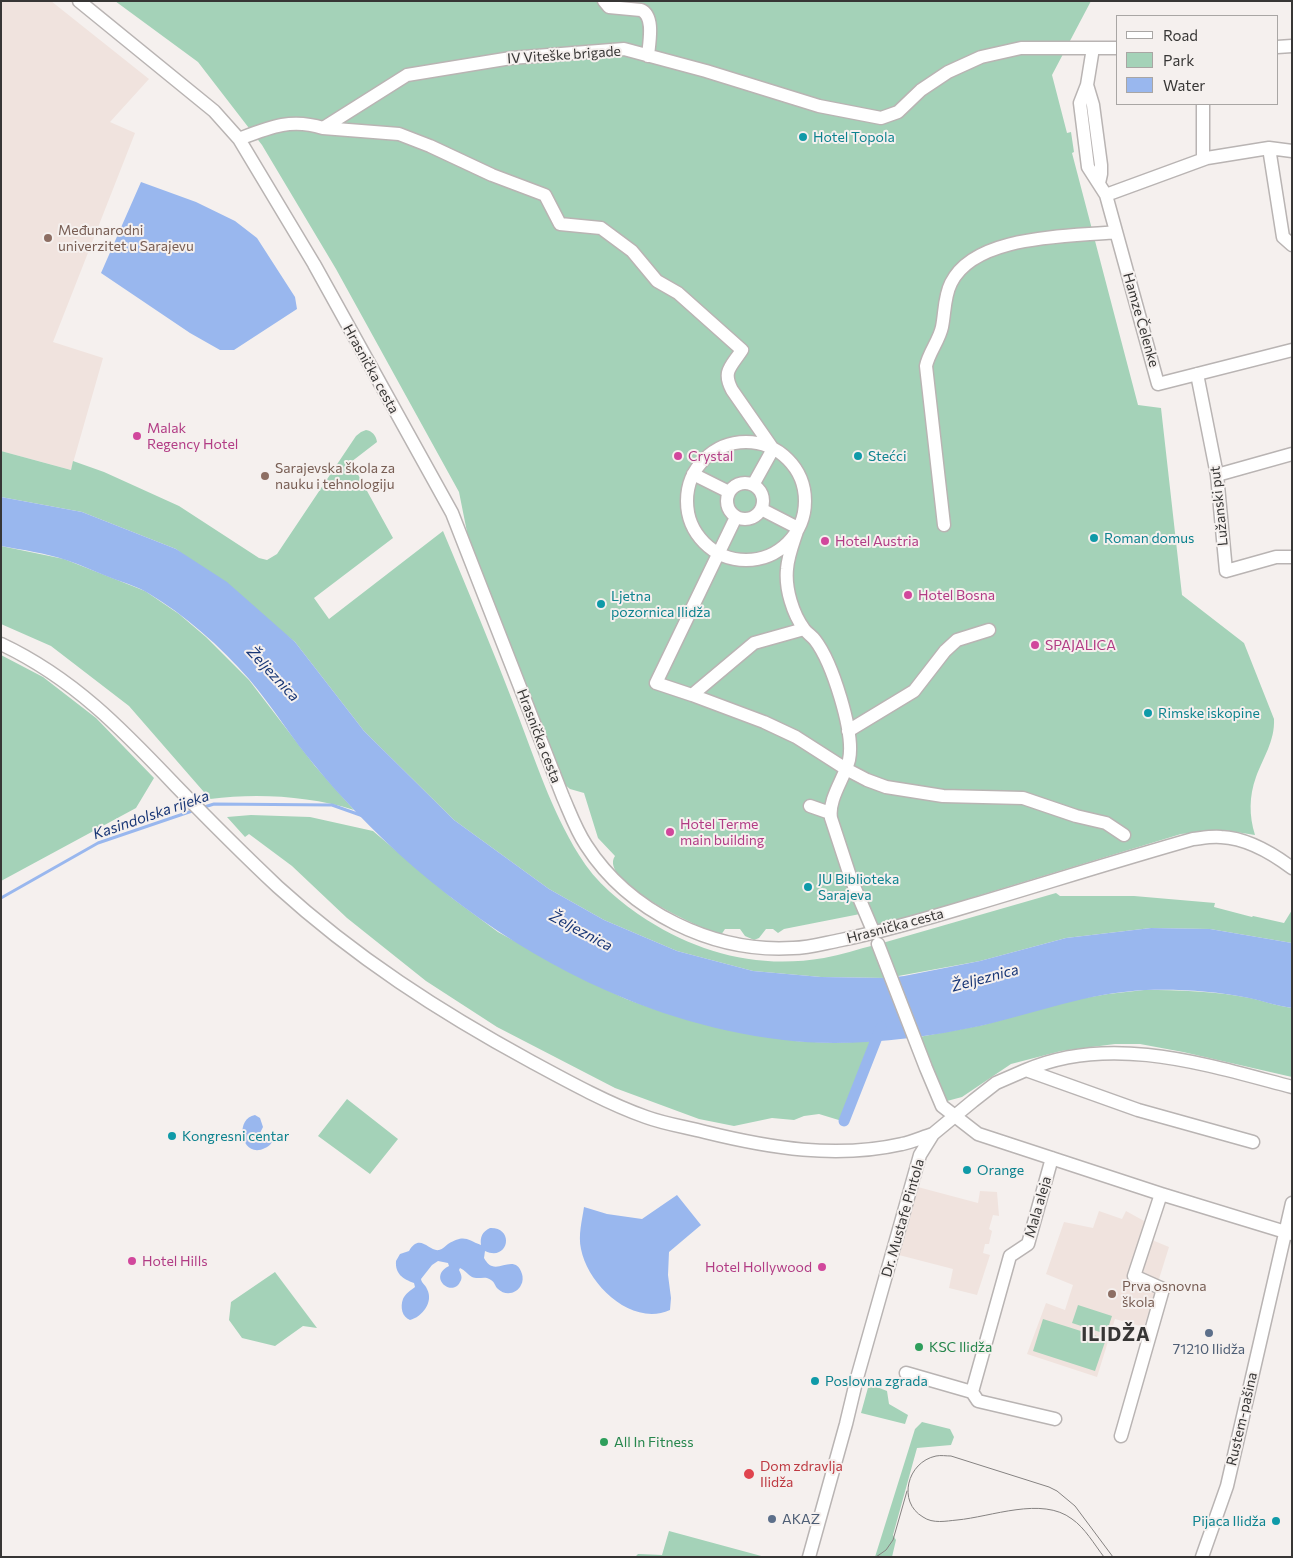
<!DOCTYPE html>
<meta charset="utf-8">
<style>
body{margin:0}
#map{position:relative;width:1293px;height:1558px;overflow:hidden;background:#f5f0ee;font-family:Commissioner,sans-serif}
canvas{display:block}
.frame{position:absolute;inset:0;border:2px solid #373635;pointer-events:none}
.legend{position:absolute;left:1116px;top:15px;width:162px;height:90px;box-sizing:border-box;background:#f5f0ee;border:1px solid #a9a6a4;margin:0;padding:6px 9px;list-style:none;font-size:15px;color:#373635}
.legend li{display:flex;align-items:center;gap:10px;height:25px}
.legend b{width:25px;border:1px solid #a9a6a4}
</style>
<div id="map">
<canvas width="1293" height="1558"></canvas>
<div class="frame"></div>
<ul class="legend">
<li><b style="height:6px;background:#fff"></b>Road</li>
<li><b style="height:14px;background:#a4d2b8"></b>Park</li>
<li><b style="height:14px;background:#99b7ee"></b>Water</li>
</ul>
</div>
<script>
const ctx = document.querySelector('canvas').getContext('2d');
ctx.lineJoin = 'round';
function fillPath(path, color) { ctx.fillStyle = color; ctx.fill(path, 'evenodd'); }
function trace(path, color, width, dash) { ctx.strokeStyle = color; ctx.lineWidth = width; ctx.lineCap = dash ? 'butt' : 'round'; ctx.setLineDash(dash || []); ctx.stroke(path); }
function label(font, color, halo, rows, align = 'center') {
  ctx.font = font + ' Commissioner,sans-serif'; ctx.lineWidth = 4; ctx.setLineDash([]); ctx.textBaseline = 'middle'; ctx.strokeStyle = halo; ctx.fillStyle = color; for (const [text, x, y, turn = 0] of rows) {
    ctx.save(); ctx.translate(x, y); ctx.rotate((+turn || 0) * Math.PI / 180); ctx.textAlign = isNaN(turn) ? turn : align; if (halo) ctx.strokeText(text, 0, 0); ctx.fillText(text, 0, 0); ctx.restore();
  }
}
fillPath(new Path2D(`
 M1,1h50l98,78 -39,43 25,11 -82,209 50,16 -32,112 -70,-19z
 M914,1186l64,17 2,-12 17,1 2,24 -6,-1 -4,14 3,2 -3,13h-4l-2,9 7,2 -13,40 -28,-7 4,-19 -58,-15z
 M1099,1211l23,8 4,-8 29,16 -3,13 17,7 -25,80 -29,-8 -18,58 -70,-23 19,-51 19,7 8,-25 -27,-11 18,-52 29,6z`), '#f0e3de');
fillPath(new Path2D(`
 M115,1h976l-39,74 15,58 4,-1 3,20 -2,1 66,252 23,3 21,187 62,48 30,76c1,22 -11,39 -18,58 -7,19 -7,39 -1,58l-32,-5 -42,4 -315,96 -6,-16 -76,15 -6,4 -5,-4h-7l-7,9 -5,2 -9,-4 -5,-7h-15l-4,6c-19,-6 -124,-53 -106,-79l-17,-18 -14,-45 -14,-4 -7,-6 -93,-236 -11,-55 -123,-223 -74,-124 -64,-83z
 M366,430c6,1 10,5 11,12l-26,20 42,76 -79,60 15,21 114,-88c25,60 50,119 73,179 19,49 35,100 63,145 16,27 42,48 68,65 54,34 113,49 177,38 17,-3 34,-9 51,-13l12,33 -66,-1 -68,-6 -76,-20 -73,-31 -55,-31 -95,-69 -90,-89 -69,-89 -119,-93 -94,-37 -81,-15v-46l70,19 2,-9 31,11 75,34 80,52 8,2 10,-6 79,-118 5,-4z
 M1,546l63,13 81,32 34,23 27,23 43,43 66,86 39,44c-45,-14 -97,-17 -144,-11l-81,-93 -78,-60 -50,-22z
 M1,655l42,22 53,41 58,60 -18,30 -135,73z
 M251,815l59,2 63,14 79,67 46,34 82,45 46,22 31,11 138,31 38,2 40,-2 -31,80 -23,-7 -15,2 -10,4 -22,-2 -38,8 -35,-7 -84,-31 -118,-61 -71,-46 -79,-63 -55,-52 -43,-32 -4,3 -18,-20z
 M1056,893l4,3h74l81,7 -1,4 38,10 1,-1 31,7 8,-13v33l-82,-14 -59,-1 -85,10 -86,23 -87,16 -14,-33z
 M1144,990c35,0 71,1 106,8 14,3 27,8 42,10v69l-109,-25 -43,-8h-25l-54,7 -50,13 -49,33 -15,4 -5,-2 -23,-62 64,-12 90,-25 35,-6z
 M347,1099l51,40 -28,35 -52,-38z
 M275,1272l42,56 -14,-2 -28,20 -33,-8 -13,-18 2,-18z
 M1078,1305l34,11 -6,18 -34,-11z
 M1043,1319l63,20 -11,32 -62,-20z
 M869,1384l18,7 2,13 19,11 -3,9 -44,-11z
 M922,1422l28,7 4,8 -3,8 -34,3 -24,87 3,5 -4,17h-17l40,-128z
 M669,1531l96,26h-130l3,-3 24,1z`), '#a4d2b8');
fillPath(new Path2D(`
 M141,182l55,20 39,19 22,17 38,59 2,12 -63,41h-14l-30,-17 -89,-60z
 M1,497l81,15 94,37 51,33 68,60 69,89 90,89 95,69 55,31 73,31 76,20 68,6 66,1 17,-2 76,-15 86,-23 85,-10 59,1 82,14v65c-15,-2 -29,-7 -43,-10 -34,-7 -69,-9 -103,-8 -60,3 -109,23 -166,36 -48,10 -97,17 -146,17 -68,0 -145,-18 -208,-44 -102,-42 -195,-108 -271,-188 -13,-14 -27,-29 -39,-44 -24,-28 -43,-60 -67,-88 -29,-33 -64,-64 -101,-86 -10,-6 -23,-10 -34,-14 -16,-6 -32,-14 -48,-19 -21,-7 -43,-10 -65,-14z
 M255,1115l5,3 3,9 -3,6 -7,4v5h7l7,-8 5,1 1,4c-1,4 -3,7 -8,9 -23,12 -32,-29 -10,-33z
 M677,1195l24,30 -32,27 -1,23 3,23 -1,12c-38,17 -82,-25 -89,-61 -3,-14 1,-28 3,-42l23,7 35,5z
 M490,1228c25,-1 19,34 -5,23l-1,7c2,3 4,7 8,8 9,4 24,-11 30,8 1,3 1,8 -1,11 -4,9 -16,11 -23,4 -3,-2 -3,-7 -7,-9 -6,-5 -12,0 -19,-3 -4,-2 -7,-7 -12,-9l-1,2c2,4 4,8 1,12 -8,16 -33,-5 -11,-16l-1,-3 -10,-2 -6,4 -11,14c1,5 4,5 6,10 7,13 -5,28 -17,31 -8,-3 -10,-13 -7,-21 2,-5 8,-9 12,-12l-1,-4c-11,-4 -19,-9 -18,-22l4,-7 9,-3c11,-19 20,1 30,-1 4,-1 6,-4 9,-6 17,-10 19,-4 33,1 -1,-8 1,-13 9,-17z`), '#99b7ee');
trace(new Path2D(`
 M201,808l13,-4 118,1 31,11
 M1,898l97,-55 97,-33`), '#99b7ee', 3);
trace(new Path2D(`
 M844,1121l37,-94`), '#99b7ee', 11);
const minor = new Path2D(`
 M79,1l135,110 25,28 75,125 138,249 111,284c7,16 13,33 23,48 43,67 127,108 207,103 16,0 32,-5 48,-8 44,-9 88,-22 131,-35 74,-22 147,-45 221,-66 9,-1 19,-3 28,-2 25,1 51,16 71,31
 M604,1l5,6 32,3c14,6 8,33 7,46
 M1277,47l15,-1
 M1093,48l-6,37 -7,18 8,64 18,28 52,189 134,-34
 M1087,85l6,20 8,60v9l-2,9
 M1203,104v55
 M323,128l76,6 31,12 62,29 53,20 15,29 41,4 31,23 25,30 21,12 64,57c-11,17 -20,21 -10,40l41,59 -20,36
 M239,139c31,-12 52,-21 84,-11l84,-53 104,-17 113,-9 82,22 113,35 62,12 17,-6 23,-22 27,-18 33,-15 40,-9h96
 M1269,148l14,89 9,8
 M1106,195l101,-37 62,-10 23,3
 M1197,374l20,101 9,96 50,-14h16
 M687 501a59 59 0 1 1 118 0a59 59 0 1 1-118 0Z
 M693,474l36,18
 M1217,475l75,-21
 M727 501a18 18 0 1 1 36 0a18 18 0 1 1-36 0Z
 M761,509l37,19c-4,13 -10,27 -11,41 -2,20 6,45 17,60
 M736,517l-80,166 36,12 62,-52 50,-14c3,4 8,7 11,11 17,22 40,93 34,120 -5,19 -21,39 -18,58l20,61 23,54
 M944,525l-18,-159c3,-14 13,-25 16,-39 3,-15 2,-30 9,-44 24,-49 118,-46 165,-51
 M1,644c72,34 121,85 175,142 33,34 67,68 102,101 77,70 162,125 254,175 35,19 77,42 114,55 19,7 40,10 59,15 65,16 131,27 197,12 10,-2 21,-7 31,-10
 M692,695l72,27 32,15 50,32 21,11 19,7 57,9 80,2 53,18 30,7 18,12
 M848,731l66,-40 31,-40 12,-11 32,-10
 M810,806l20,7
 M878,944l48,124 16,38 36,28 183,60 131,40
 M1026,1070c85,-37 182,-5 266,17
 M906,1373l66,19 6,9 77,18
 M972,1392l38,-136 18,-12 24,-86
 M1121,1436l42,-147 -29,-13 27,-82
 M809,1557l37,-133 11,-46 63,-223 13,-21 40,-33 23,-18 30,-13 112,40 115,32
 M1202,1557l25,-71 65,-283`);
trace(minor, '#b9b4b3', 15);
trace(minor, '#fff', 12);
trace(new Path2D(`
 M876,1557l10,-7 7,-10 14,-49
 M1104,1557c-10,-13 -19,-29 -32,-38 -30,-23 -81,-2 -115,1 -11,1 -24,4 -34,-3 -26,-15 -16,-55 13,-61 5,-1 10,0 15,0l98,31 8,4 18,15 38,51`), '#858281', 1);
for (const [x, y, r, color] of [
 [803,137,5,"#0f9aa8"],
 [48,238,5,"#8d6e63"],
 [137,436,5,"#d1479c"],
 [678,456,5,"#d1479c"],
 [858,456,5,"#0f9aa8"],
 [265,476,5,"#8d6e63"],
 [1094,538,5,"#0f9aa8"],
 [825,541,5,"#d1479c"],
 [908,595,5,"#d1479c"],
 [601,604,5,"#0f9aa8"],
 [1035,645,5,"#d1479c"],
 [1148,713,5,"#0f9aa8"],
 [670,832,5,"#d1479c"],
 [808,887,5,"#0f9aa8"],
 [172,1136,5,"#0f9aa8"],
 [967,1170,5,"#0f9aa8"],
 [132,1261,5,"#d1479c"],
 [822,1267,5,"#d1479c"],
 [1112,1294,5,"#8d6e63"],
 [1209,1333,5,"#5c6f8a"],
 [919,1347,5,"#2e9e5b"],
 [815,1381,5,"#0f9aa8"],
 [604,1442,5,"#2e9e5b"],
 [749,1474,6,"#e0444e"],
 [772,1519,5,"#5c6f8a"],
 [1276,1521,5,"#0f9aa8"]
]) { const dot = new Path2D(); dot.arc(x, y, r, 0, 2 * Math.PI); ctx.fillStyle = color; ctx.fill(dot); trace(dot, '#f5f0ee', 2); }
label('14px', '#373635', '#f5f0ee', [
 ["IV Viteške brigade",564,55,-4],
 ["Hamze Čelenke",1141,320,74],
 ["Hrasnička cesta",371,369,61],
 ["Lužanski put",1219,506,-96],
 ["Hrasnička cesta",539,736,69],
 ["Hrasnička cesta",895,926,-15],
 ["Mala aleja",1038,1207,-74],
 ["Dr. Mustafe Pintola",903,1218,-74],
 ["Rustem-pašina",1242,1419,-77]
]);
label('14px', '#0d838f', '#f5f0ee', [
 ["Hotel Topola",813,137],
 ["Stećci",868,456],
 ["Roman domus",1104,538],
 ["Ljetna",611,596],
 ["pozornica Ilidža",611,612],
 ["Rimske iskopine",1158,713],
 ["JU Biblioteka",818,879],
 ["Sarajeva",818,895],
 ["Kongresni centar",182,1136],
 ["Orange",977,1170],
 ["Poslovna zgrada",825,1381],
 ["Pijaca Ilidža",1266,1521,"right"]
], 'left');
label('14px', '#785e54', '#f5f0ee', [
 ["Međunarodni",58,230],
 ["univerzitet u Sarajevu",58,246],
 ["Sarajevska škola za",275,468],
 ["nauku i tehnologiju",275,484],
 ["Prva osnovna",1122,1286],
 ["škola",1122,1302]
], 'left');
label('14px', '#b23c85', '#f5f0ee', [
 ["Malak",147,428],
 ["Regency Hotel",147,444],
 ["Crystal",688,456],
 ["Hotel Austria",835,541],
 ["Hotel Bosna",918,595],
 ["SPAJALICA",1045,645],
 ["Hotel Terme",680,824],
 ["main building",680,840],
 ["Hotel Hills",142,1261],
 ["Hotel Hollywood",812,1267,"right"]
], 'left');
label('14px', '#27864d', '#f5f0ee', [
 ["KSC Ilidža",929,1347],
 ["All In Fitness",614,1442]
], 'left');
label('14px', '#4e5e75', '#f5f0ee', [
 ["71210 Ilidža",1209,1349],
 ["AKAZ",782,1519,"left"]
]);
label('14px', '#be3a42', '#f5f0ee', [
 ["Dom zdravlja",760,1466],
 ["Ilidža",760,1482]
], 'left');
label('italic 15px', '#173575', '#f5f0ee', [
 ["Željeznica",273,674,47],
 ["Kasindolska rijeka",151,815,-19],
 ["Željeznica",581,931,28],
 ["Željeznica",985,978,-15]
]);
ctx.letterSpacing = '1px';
label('bold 19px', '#373635', '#f5f0ee', [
 ["ILIDŽA",1116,1335]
]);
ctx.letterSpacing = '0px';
</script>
